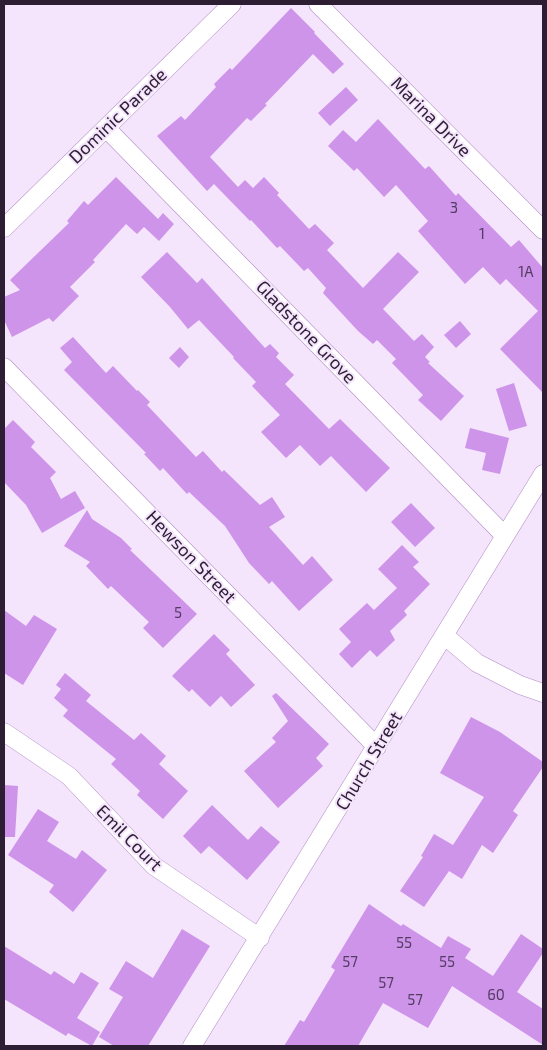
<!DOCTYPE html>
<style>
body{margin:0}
#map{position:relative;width:547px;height:1050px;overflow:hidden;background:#f4e4fc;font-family:"Exo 2",sans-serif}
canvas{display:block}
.frame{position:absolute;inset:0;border:5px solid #2d1e34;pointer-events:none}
</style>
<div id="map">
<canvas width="547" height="1050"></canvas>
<div class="frame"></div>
</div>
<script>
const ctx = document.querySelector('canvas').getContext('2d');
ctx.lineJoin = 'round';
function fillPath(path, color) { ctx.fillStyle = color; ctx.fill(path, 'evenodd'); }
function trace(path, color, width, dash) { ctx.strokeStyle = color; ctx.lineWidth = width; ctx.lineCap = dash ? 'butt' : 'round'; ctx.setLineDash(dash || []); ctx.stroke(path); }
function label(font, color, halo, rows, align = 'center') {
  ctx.font = font + ' "Exo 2",sans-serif'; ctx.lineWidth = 4; ctx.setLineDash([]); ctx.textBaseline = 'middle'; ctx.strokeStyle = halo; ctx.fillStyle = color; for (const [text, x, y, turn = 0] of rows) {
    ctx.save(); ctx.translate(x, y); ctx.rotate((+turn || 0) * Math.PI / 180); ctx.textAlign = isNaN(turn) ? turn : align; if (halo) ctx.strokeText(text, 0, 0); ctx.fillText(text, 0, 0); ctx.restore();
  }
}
fillPath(new Path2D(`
 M291,8l24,24 -1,1 30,31 -11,10 -20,-20 -48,50 2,1 -16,16 -4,-3 -37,39 28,30 7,-7 8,8 11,-11 15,16 -2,2 32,34 6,-5 19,19 -7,7 36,38 35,-36 21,20 -36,37 31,32 8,-7 12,13 -9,10 5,5 -2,1 36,33 -23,25 -23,-21 5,-5 -31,-32 4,-4 -19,-19 -4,4 -15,-13 -35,-38 3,-5 -18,-20 -4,3 -24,-25 -3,2 -26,-28 -1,1 -36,-37 -7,7 -50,-55 24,-20 4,4 31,-33 -2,-3 16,-16 2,2z
 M346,87l12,13 -28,26 -12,-13z
 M378,119l47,50 4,-3 27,30 2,-3 53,54 8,-7 24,28v125l-43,-44 38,-38 -32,-32 -6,6 -17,-18 -18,17 -47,-53 10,-10 -32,-36 -12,12 -27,-29 -3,3 -26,-25 15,-16 13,12z
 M116,177l42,42 5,-6 11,11 -15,17 -15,-14 -7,7 -11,-10 -33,36 2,2 -25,25 9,9 -26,26 -4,-4 -37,19 -8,-17v-23l16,-7 -10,-10 59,-57 -2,-2 17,-20 4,4z
 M167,252l30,31 5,-5 63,70 5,-4 9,9 -3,4 18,18 -9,9 44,45 11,-10 50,49 -24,24 -35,-36 -11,10 -20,-21 -14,13 -25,-26 19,-17 -28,-29 4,-4 -23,-24 1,-1 -35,-37 -11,9 -18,-22 -29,-30z
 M460,321l11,13 -15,14 -12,-13z
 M73,337l33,36 7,-7 24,25 1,-1 12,12 -3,3 49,52 7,-6 19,21 2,-2 36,35 12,-8 13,20 -16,10 34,38 9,-9 21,24 -34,31 -27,-30 -3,3 -20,-21 -24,-37 -36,-34 -2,2 -24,-26 -3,3 -16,-17 2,-1 -82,-83 8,-8 -12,-14z
 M180,347l9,10 -10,11 -10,-10z
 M514,383l13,43 -18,5 -13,-42z
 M13,420l22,22 -4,5 25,25 -6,6 11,21 14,-8 10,17 -43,25 -16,-28 -22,-23v-53z
 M470,428l39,10 -9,36 -18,-4 4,-17 -21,-5z
 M411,503l24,25 -20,19 -24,-25z
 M87,510l5,9 29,19 11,11 -2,1 67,64 -34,34 -20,-20 6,-6 -38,-36 -3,3 -22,-23 4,-4 -26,-16z
 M402,545l17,17 -6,5 17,17 -26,27 3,4 -17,16 5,9 -18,17 -7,-7 -18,18 -13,-14 12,-12 -12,-13 28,-26 7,7 23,-22 -19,-19z
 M4,610l22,16 8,-11 23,14 -34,56 -19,-12z
 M214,634l16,16 -4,4 29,31 -24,22 -10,-11 -11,11 -18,-18 -3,3 -17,-16z
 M65,673l26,22 -5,6 48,39 7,-7 25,23 -7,8 29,27 -25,28 -26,-24 3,-4 -29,-27 5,-5 -53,-43 5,-6 -14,-12 7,-9 -5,-4z
 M276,693l53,51 -13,14 7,8 -45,42 -34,-37 32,-29 -4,-4 16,-17 -16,-25z
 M471,717l29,15 43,30v5l-30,44 5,4 -25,38 -11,-8 -20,34 -13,-8 -25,36 -24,-16 23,-34 -2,-1 13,-22 19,11 31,-48 -44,-24z
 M4,785l14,1 -3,51h-11z
 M212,805l36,35 13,-14 19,16 -33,38 -38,-34 -8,8 -18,-18z
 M38,809l21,13 -12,19 29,18 6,-9 25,20 -34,42 -24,-20 5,-7 -46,-30z
 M369,904l32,22 2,-2 38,24 7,-12 23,13 -6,9 28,18 28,-42 22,15v4l-26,39 26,17v36l-91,-59 -24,42 -45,-25 -25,43h-74l16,-26 4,2 31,-52 -4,-3z
 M182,929l28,17 -62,100h-34l-15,-9 24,-40 -14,-8 17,-28 27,17z
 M4,946l47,29 3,-4 20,13 7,-12 18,11 -22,35 23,14 -8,14 -24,-13 -2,3 -62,-37z`), '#cd94ea');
const minor = new Path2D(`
 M318,4l225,226
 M106,128l399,408
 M4,228l228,-224
 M4,367l373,380
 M445,636l32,27 43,22 23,8
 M4,732l65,44 85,90 106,72
 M192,1046l351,-572`);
trace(minor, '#b18cc4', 19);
trace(minor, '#fff', 18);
label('15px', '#553c62', null, [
 ["3",454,208],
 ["1",482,234],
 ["1A",526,272],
 ["5",178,613],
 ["55",404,943],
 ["57",350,962],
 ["55",447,962],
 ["57",386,983],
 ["60",496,995],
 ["57",415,1000]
]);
label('18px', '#2d1e34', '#f4e4fc', [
 ["Dominic Parade",118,116,-44],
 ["Marina Drive",431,117,45],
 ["Gladstone Grove",306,332,46],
 ["Hewson Street",191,557,46],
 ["Church Street",369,761,-59],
 ["Emil Court",129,838,45]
]);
</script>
